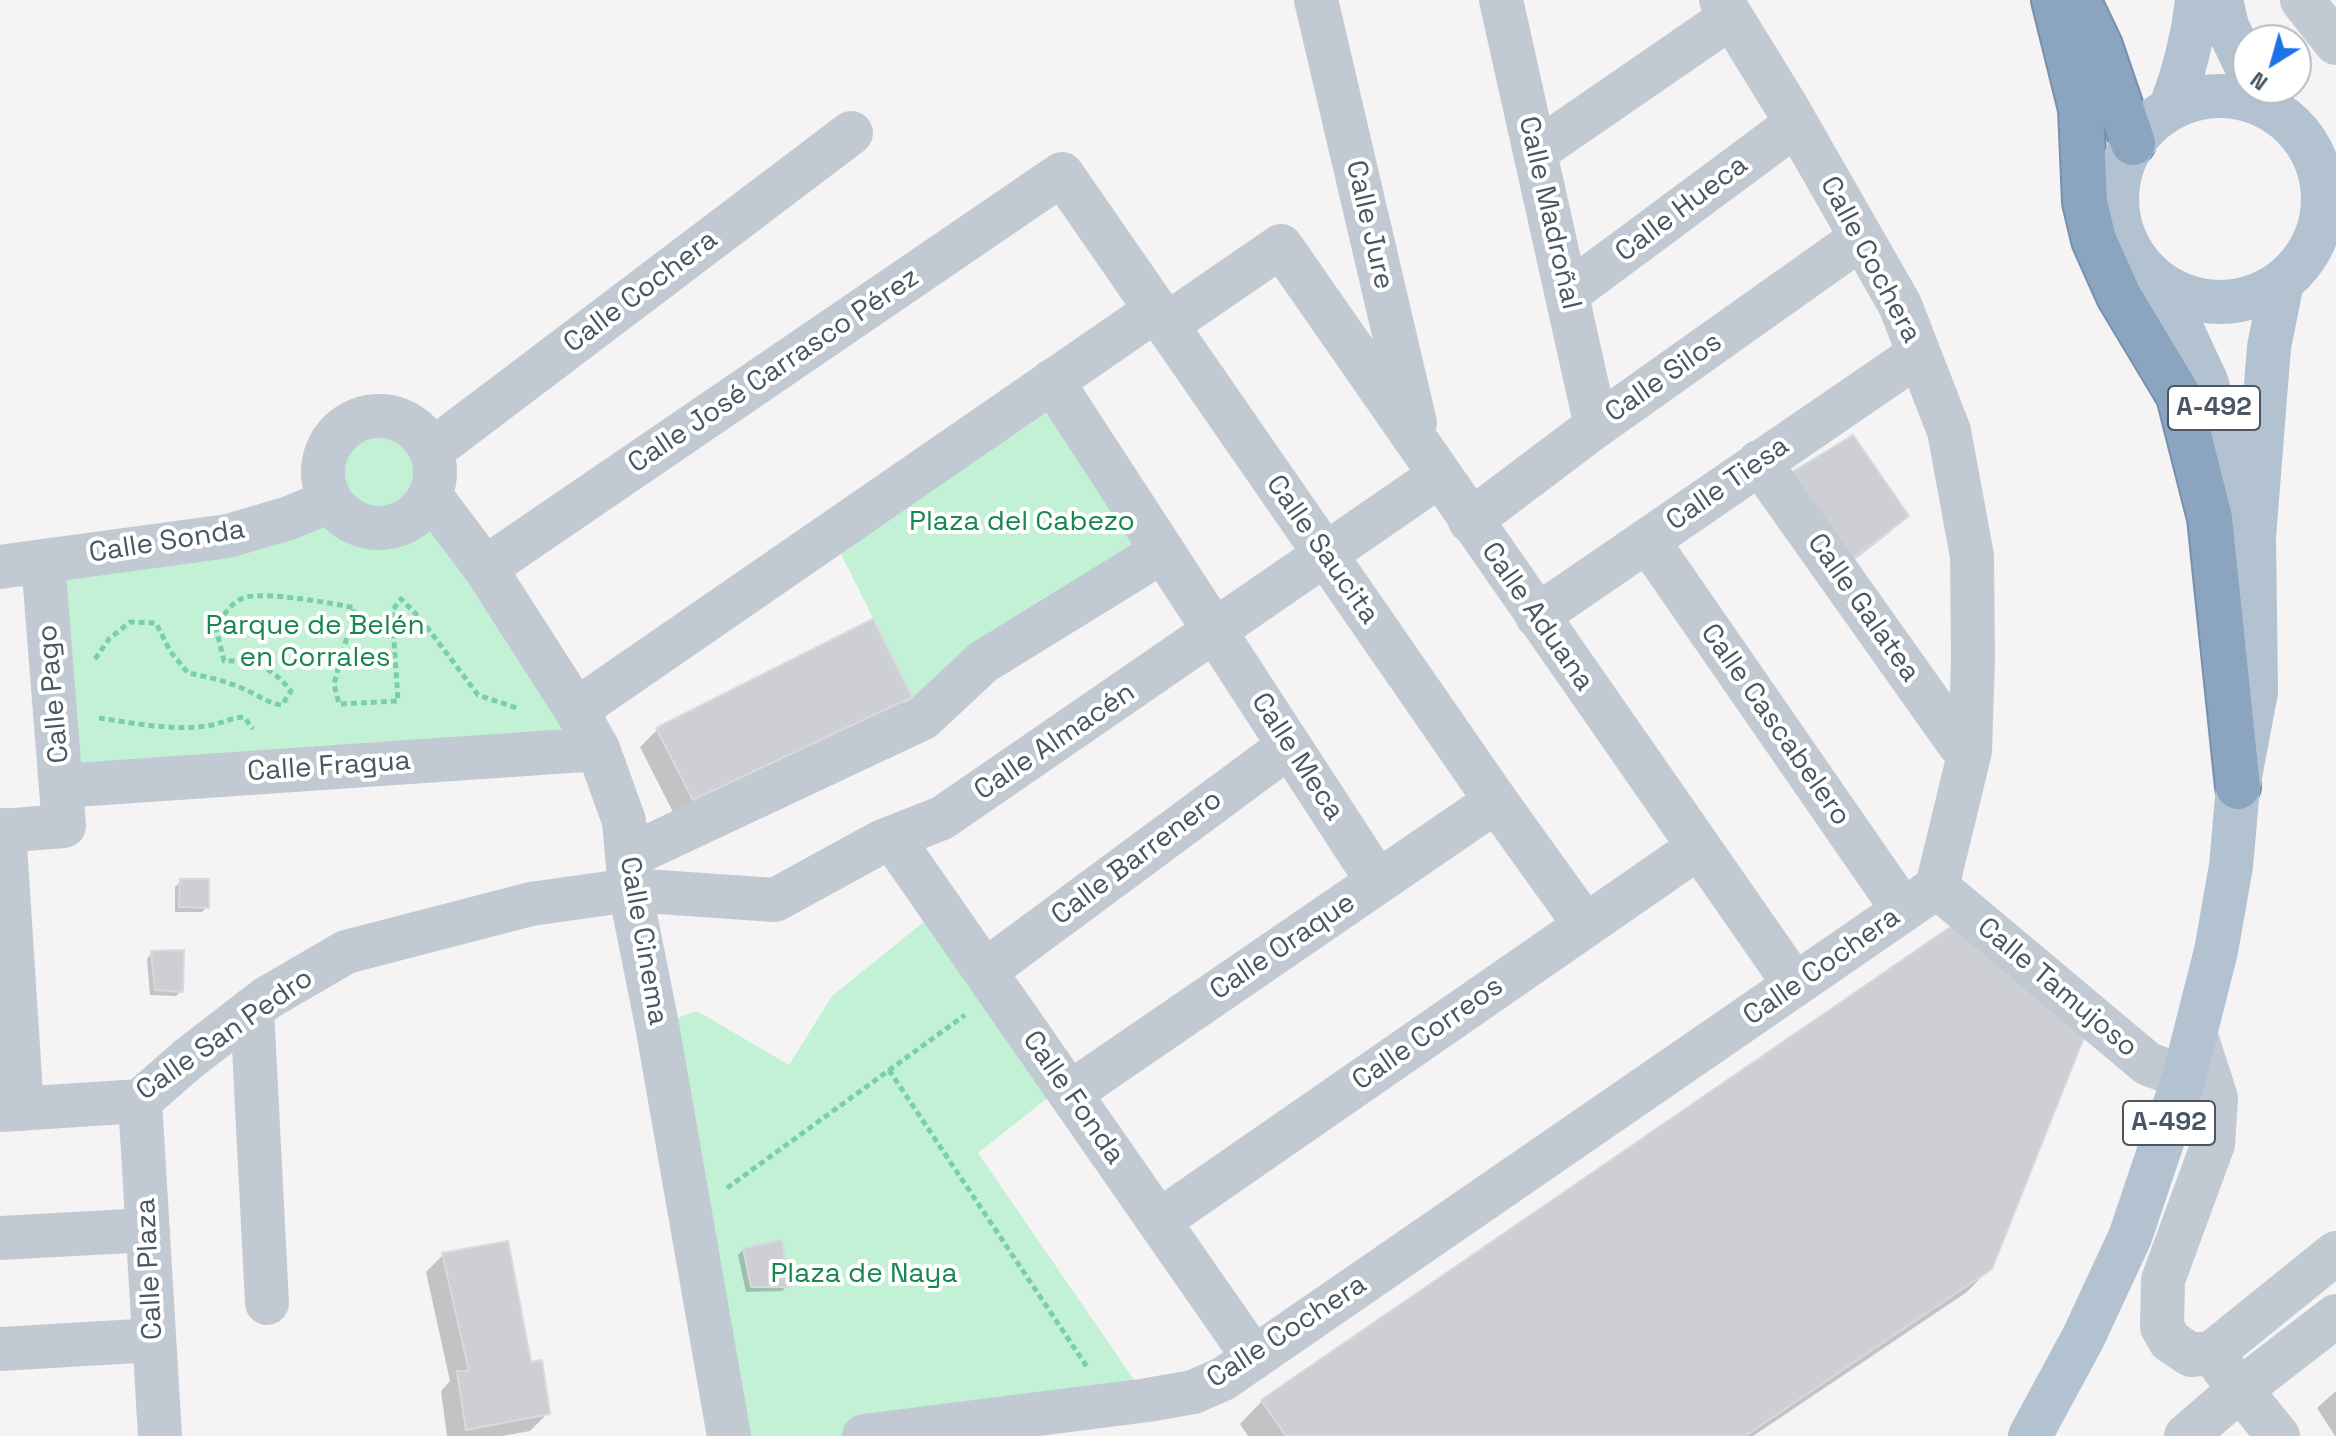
<!DOCTYPE html>
<meta charset="utf-8">
<style>
body{margin:0}
#map{position:relative;width:2336px;height:1436px;overflow:hidden;background:#f5f3f3;font-family:"Space Grotesk",sans-serif}
canvas{display:block}
.north{position:absolute;left:2232px;top:24px;width:80px;height:80px;box-sizing:border-box;background:#fff;border:2px solid #b7bbc0;border-radius:50%;rotate:217deg;font-size:22px;font-weight:700;line-height:32px;text-align:center;color:#4a5661}
.north::after{content:'';display:block;margin:auto;width:28px;height:36px;background:#1a73e8;clip-path:polygon(50% 0,100% 100%,50% 72%,0 100%)}
</style>
<div id="map">
<canvas width="2336" height="1436"></canvas>
<div class="north">N</div>
</div>
<script>
const ctx = document.querySelector('canvas').getContext('2d');
ctx.lineJoin = 'round';
function fillPath(path, color) { ctx.fillStyle = color; ctx.fill(path, 'evenodd'); }
function trace(path, color, width, dash) { ctx.strokeStyle = color; ctx.lineWidth = width; ctx.lineCap = dash ? 'butt' : 'round'; ctx.setLineDash(dash || []); ctx.stroke(path); }
function label(font, color, halo, rows, align = 'center') {
  ctx.font = font + ' "Space Grotesk",sans-serif'; ctx.lineWidth = 8; ctx.setLineDash([]); ctx.textBaseline = 'middle'; ctx.strokeStyle = halo; ctx.fillStyle = color; for (const [text, x, y, turn = 0] of rows) {
    ctx.save(); ctx.translate(x, y); ctx.rotate((+turn || 0) * Math.PI / 180); ctx.textAlign = isNaN(turn) ? turn : align; if (halo) ctx.strokeText(text, 0, 0); ctx.fillText(text, 0, 0); ctx.restore();
  }
}
fillPath(new Path2D(`
 M1052,381l111,170 -240,167 -92,-184z
 M336 474a44 44 0 1 1 88 0a44 44 0 1 1-88 0Z
 M420,510l178,239 -537,37 -18,-225 297,-49c27,21 54,19 80,-2z
 M941,908l123,177 -86,68 170,247 -284,36h-135l-72,-411 40,-14 92,54 43,-69z`), '#c3f1d5');
fillPath(new Path2D(`
 M1773,493l133,23 -17,17 -57,44z
 M910,696l-18,18 -217,102 -35,-69 17,-17z
 M181,881l26,26 -5,5h-27v-25z
 M152,953l29,38 -5,5 -26,-1 -3,-36z
 M744,1249l43,37 -5,5 -36,1 -8,-37z
 M443,1255l86,110 19,48 -18,18 -28,5h-55l-6,-45 9,-10 -24,-109z
 M1990,1268l-23,24 -214,144h-505l-8,-12 22,-23z
 M2336,1391v45h-1l-18,-28z`), '#0003');
const building = new Path2D(`
 M1853,435l56,81 -59,45 -61,-87z
 M873,619l39,78 -219,103 -37,-72z
 M180,879h29v29l-30,-1z
 M1959,921l128,109 -95,239 -247,167h-459l-25,-36z
 M184,950l-1,42 -28,-2 -4,-39z
 M782,1240l7,47h-38l-8,-39z
 M508,1241l23,121 11,-2 8,54 -84,16 -9,-59h12l-27,-118z`);
fillPath(building, '#cdcfd5');
trace(building, '#d7d9de', 2);
const highway = new Path2D(`
 M2054,0l27,109 4,93 9,38 25,56 60,100 31,122 28,269
 M2078,0l22,46 33,97`);
trace(highway, '#7690ad', 48);
trace(new Path2D(`
 M95,659l14,-20 21,-17 26,1 14,28 18,22c19,4 40,8 58,17 14,6 21,13 36,15l9,-14c-19,-24 -37,-31 -67,-30l-8,-33c7,-12 16,-28 31,-31 21,-5 85,6 108,11l-21,76 5,20 59,-3 -6,-90 9,-12 19,19 58,77 42,14
 M99,718c34,5 73,13 108,8 13,-2 23,-8 37,-9l9,12
 M889,1070l198,297
 M727,1188l238,-173`), '#7ad0a6', 5, [6, 4]);
trace(new Path2D(`
 M1316,0l99,423
 M1501,0l95,426
 M2302,0l34,43
 M1535,152l196,-135
 M1567,294l229,-170
 M1166,325l115,-79 514,739
 M1052,381l326,501
 M323 472a56 56 0 1 1 112 0a56 56 0 1 1-112 0Z
 M431,451l420,-318
 M1759,462l200,282 11,7
 M430,495l55,73 91,142 22,39 26,72 6,69 27,135 72,411
 M1470,521l126,-95 265,-188
 M1647,540l256,370
 M0,567l228,-31 61,-18 41,-17
 M485,568l577,-394 434,627 89,124
 M1537,616l382,-262
 M576,710l580,-400
 M61,786l537,-37
 M4,830l18,279
 M0,831l64,-5 -21,-265
 M892,838l362,520
 M627,857l296,-139 60,-56 180,-111
 M1937,887l211,177 36,13
 M985,971l304,-225
 M252,1009l15,294
 M2196,1036l20,62 -3,46 -50,136 -1,47 8,14 21,14 21,-2
 M1070,1093l426,-292
 M140,1101l20,335
 M0,1110l140,-9 48,-42 79,-61 79,-46 185,-48 99,-14 145,10 106,-58 61,-24 497,-342
 M1159,1221l540,-374
 M0,1238l148,-8
 M0,1349l154,-9
 M2212,1353l124,-100
 M2223,1368l55,68
 M864,1436l284,-36 45,-8 30,-13 714,-492 33,-136 3,-91 -1,-104 -23,-125 -49,-126 -115,-201 -64,-104
 M2186,1436l50,-43 100,-77`), '#c1cad2', 44);
trace(new Path2D(`
 M2221,0l6,26 21,44
 M2117 199a103 103 0 1 1 206 0a103 103 0 1 1-206 0Z
 M2170,109c14,-36 23,-71 27,-109
 M2161,284l45,97 41,132
 M2030,1436l53,-98 47,-101 54,-160 32,-126 15,-85 7,-79 18,-95 -2,-155 15,-190 13,-65`), '#b3c2d1', 44);
trace(highway, '#8ba5c1', 44);
for (const [x, y, w] of [
 [2214,408,92],
 [2169,1123,92]
]) { const box = new Path2D(); box.roundRect(x - w / 2, y - 22, w, 44, 6); ctx.fillStyle = '#fff'; ctx.fill(box); trace(box, '#4a5661', 2); }
label('bold 26px', '#4a5661', null, [
 ["A-492",2214,408],
 ["A-492",2169,1123]
]);
label('28px', '#4a5661', '#fff', [
 ["Calle Hueca",1682,209,-37],
 ["Calle Madroñal",1549,213,77],
 ["Calle Jure",1369,225,77],
 ["Calle Cochera",1870,260,62],
 ["Calle Cochera",641,292,-37],
 ["Calle José Carrasco Pérez",774,371,-34],
 ["Calle Silos",1664,378,-35],
 ["Calle Tiesa",1728,484,-35],
 ["Calle Sonda",167,542,-9],
 ["Calle Saucita",1322,550,55],
 ["Calle Galatea",1863,608,55],
 ["Calle Aduana",1537,617,55],
 ["Calle Pago",54,694,-95],
 ["Calle Cascabelero",1775,725,55],
 ["Calle Almacén",1055,742,-34],
 ["Calle Meca",1297,757,57],
 ["Calle Fragua",329,767,-4],
 ["Calle Barrenero",1137,858,-37],
 ["Calle Cinema",643,941,80],
 ["Calle Oraque",1283,947,-34],
 ["Calle Cochera",1822,967,-35],
 ["Calle Tamujoso",2057,988,40],
 ["Calle Correos",1428,1034,-35],
 ["Calle San Pedro",225,1035,-35],
 ["Calle Fonda",1073,1098,55],
 ["Calle Plaza",150,1269,-93],
 ["Calle Cochera",1287,1332,-33]
]);
label('28px', '#17864f', '#fff', [
 ["Plaza del Cabezo",1022,522],
 ["Parque de Belén",315,626],
 ["en Corrales",315,658],
 ["Plaza de Naya",864,1274]
]);
</script>
